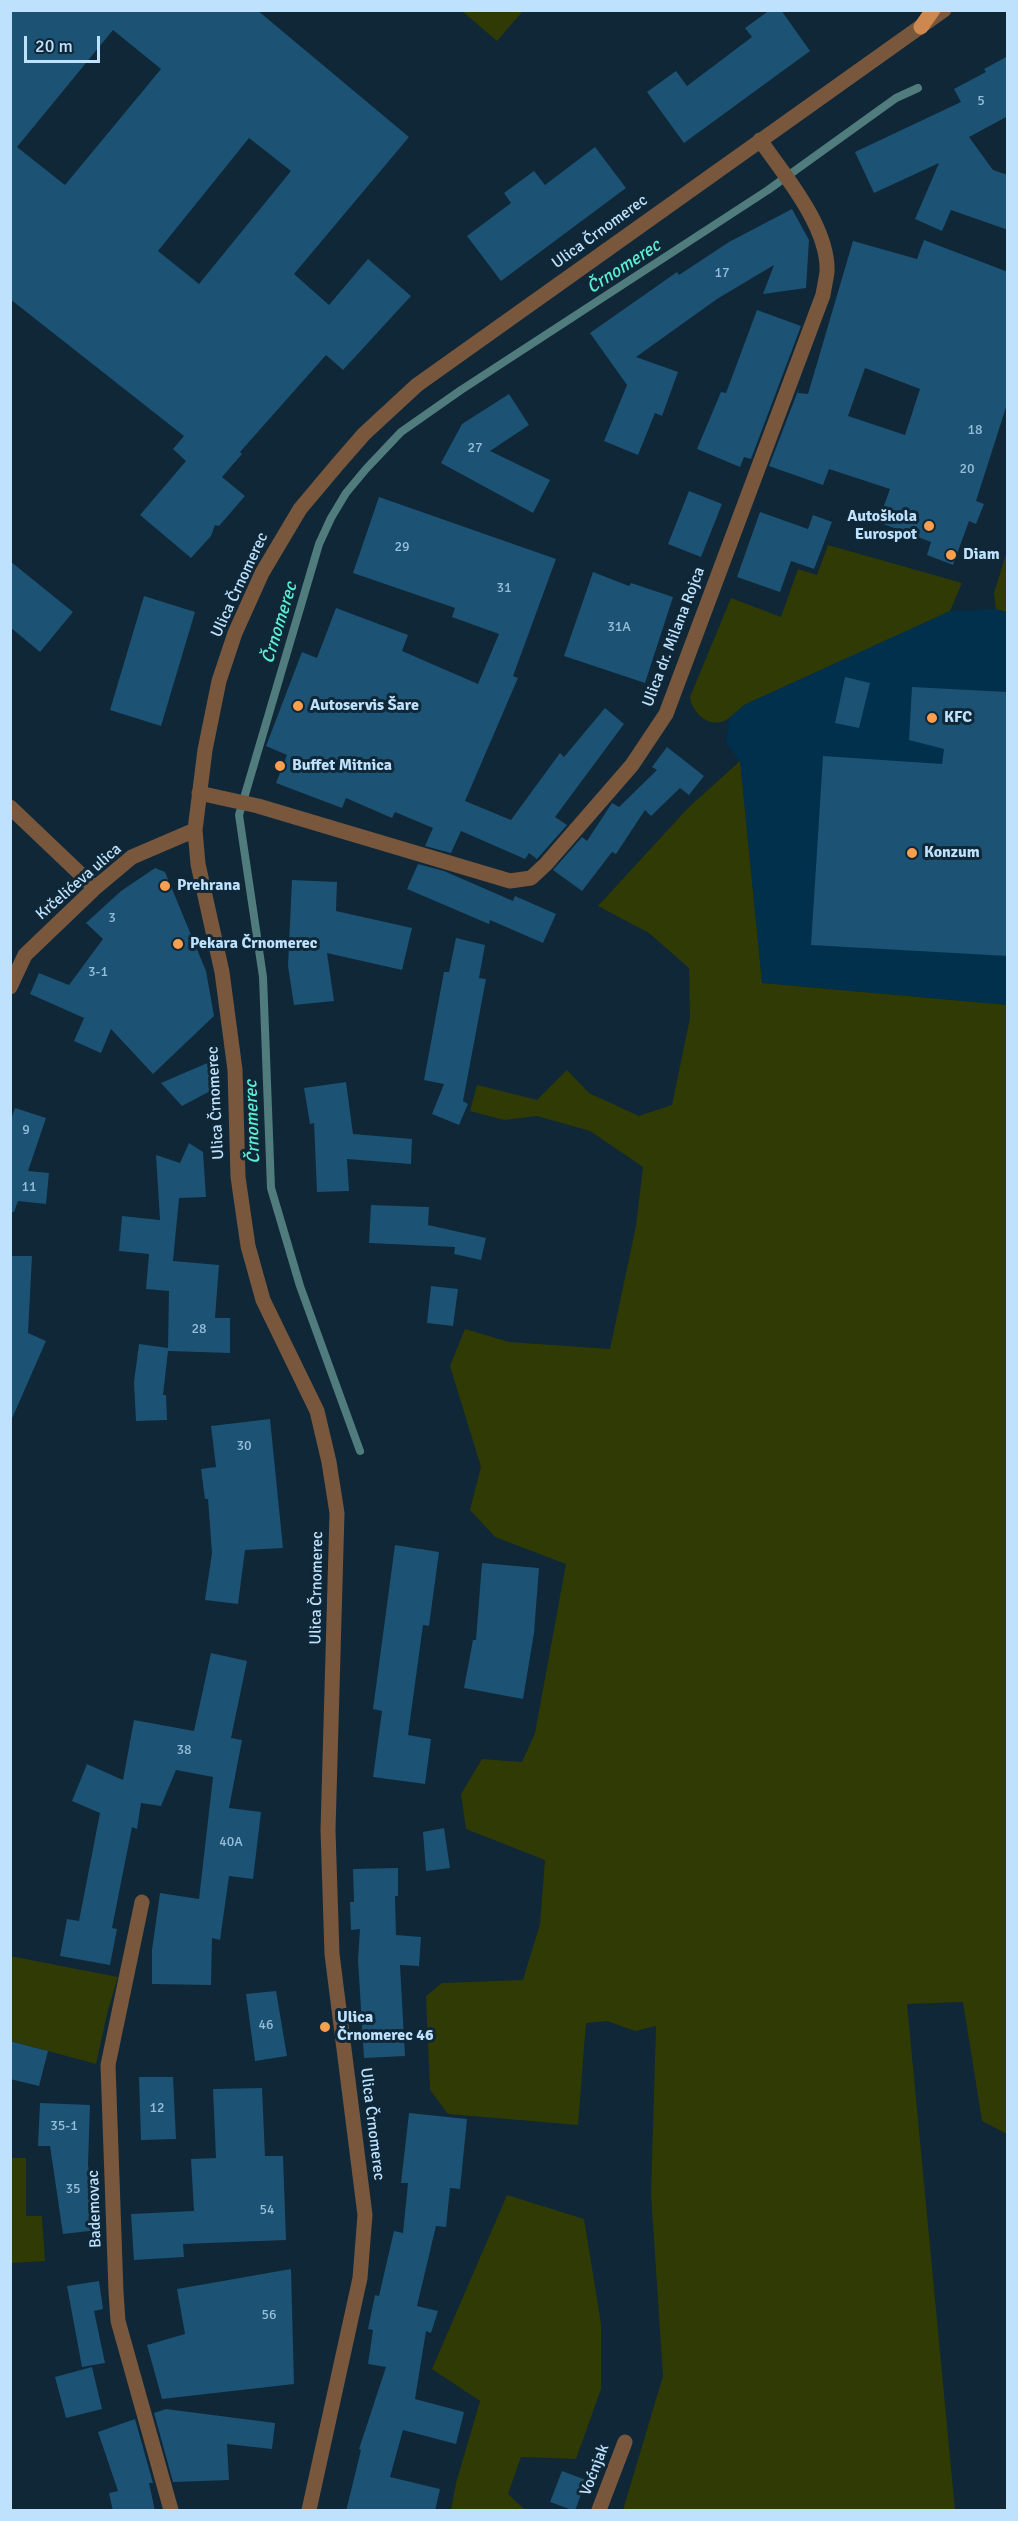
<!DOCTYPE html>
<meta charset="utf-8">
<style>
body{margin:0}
#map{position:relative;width:1018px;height:2521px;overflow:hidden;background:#0f2737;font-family:Signika,sans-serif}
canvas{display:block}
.frame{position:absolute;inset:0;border:12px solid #bee2fd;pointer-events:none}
.scale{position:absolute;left:24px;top:36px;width:76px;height:27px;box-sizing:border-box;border:3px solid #bee2fd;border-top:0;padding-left:8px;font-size:18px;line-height:21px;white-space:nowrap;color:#bee2fd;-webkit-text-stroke:4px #0f2737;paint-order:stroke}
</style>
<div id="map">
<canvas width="1018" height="2521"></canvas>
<div class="frame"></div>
<div class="scale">20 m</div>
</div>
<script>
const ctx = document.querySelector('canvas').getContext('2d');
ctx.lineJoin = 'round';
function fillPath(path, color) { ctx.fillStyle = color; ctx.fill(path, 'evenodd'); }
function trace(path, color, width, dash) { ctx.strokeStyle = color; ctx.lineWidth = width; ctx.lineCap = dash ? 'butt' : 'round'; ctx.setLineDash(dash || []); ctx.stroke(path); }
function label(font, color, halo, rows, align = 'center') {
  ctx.font = font + ' Signika,sans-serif'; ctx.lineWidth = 6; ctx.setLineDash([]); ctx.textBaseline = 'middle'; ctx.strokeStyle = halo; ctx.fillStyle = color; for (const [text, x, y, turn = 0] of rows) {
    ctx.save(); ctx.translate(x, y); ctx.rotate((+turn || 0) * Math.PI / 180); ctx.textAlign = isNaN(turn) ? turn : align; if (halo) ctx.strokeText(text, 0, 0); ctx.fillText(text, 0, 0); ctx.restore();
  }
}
fillPath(new Path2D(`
 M996,609l11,3v393l-245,-22 -22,-222 -14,-18 3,-24 10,-11 9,-5 202,-92z`), '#00304b');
fillPath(new Path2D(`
 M462,11h61l-26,30z
 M828,545l134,38 -12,28 -202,92c-8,4 -12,10 -19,15 -17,13 -37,-4 -39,-21l41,-99 50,19 17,-48 19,6z
 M1007,551v61l-11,-3 -2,-16z
 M740,761l22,222 245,22v1129l-25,-13 -19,-119 -56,2 48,506h-332l40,-134 -12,-182 5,-168 -21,5 -28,-10 -21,2 -8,102 -130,-11 -18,-24 -4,-94 16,-13 81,-3 17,-56 5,-64 -79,-31 -5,-35 21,-35 40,3 13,-29 31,-169 -71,-27 -25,-27 11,-43 -31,-101 15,-37 44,13 101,7 26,-123 7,-59 -53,-36 -53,-15 -33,4 -34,-9 7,-26 60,15 30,-30 22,23 50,23 33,-11 18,-87 -1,-50 -40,-35 -51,-27 90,-98z
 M10,1956l108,21 -10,33 -12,54 -85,-23z
 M11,2158h15v58h16l3,45 -34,2z
 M507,2195l77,24 17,105v65l-25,70 -55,-2 -13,37 17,16h-74l5,-27 24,-82 -48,-32z`), '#303a05');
trace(new Path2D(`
 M360,1451l-60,-165 -29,-98 -8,-211 -24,-162 80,-271 12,-26 15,-25 20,-24 35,-37 60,-42 307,-200 128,-92 22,-10`), '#517c7e', 8);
fillPath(new Path2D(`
 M10,10h247l152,127 -115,137 35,31 39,-46 43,37 -68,74 -17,-15 -86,97 2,2 -20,23 23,19 -26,30 -4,-1 -4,11 -20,22 -51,-43 46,-54 -13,-12 11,-13 -174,-137zM113,30l48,39 -96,116 -48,-38zM249,138l42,33 -92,113 -41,-33z
 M770,10h11l29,41 -126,92 -37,-51 29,-21 11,15 65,-49 -7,-9z
 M1008,56v60l-39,21 24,33 15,5v55l-57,-20 -9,21 -27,-12 24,-56 -65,30 -19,-41 106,-50 -7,-13 32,-17 -2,-3z
 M595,147l31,41 -125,93 -34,-45 44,-33 -7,-10 30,-22 11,14z
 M792,209l17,31 -3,48 -43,6 11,-29 -57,34 -81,58 42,15 -16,44 -7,-3 -17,42 -34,-14 23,-56 -37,-52 87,-61 2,3 50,-33z
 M924,240l84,32v129l-32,100 8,3 -8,20 -7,-3 -16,44 -26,-10 4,-13 -53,-20 12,-33 -61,-20 -6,16 -54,-19 30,-78 -1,5 10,1 45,-153 64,18zM865,368l55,21 -15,46 -57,-19z
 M757,310l44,16 -50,133 -7,-2 -4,10 -43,-18 24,-57 5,1z
 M509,394l20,31 -39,26 60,29 -17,33 -92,-50 21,-39z
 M689,491l33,13 -21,53 -33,-13z
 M379,497l177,62 -43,117 5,2 -53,123 46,19 49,-67 4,4 41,-49 19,16 -69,93 12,8 -30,34 -8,-6 -4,6 -64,-28 -10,22 -26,-7 8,-18 -38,-16 -3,6 -46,-20 -4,10 -66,-25 11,-28 -21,-9 36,-94 15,6 19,-50 72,27 -6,16 76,33 21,-50 -47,-17 3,-9 -102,-35z
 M760,512l48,17 5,-14 19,7 -18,47 -23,-8 -11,31 -43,-15z
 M10,561l63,51 -33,40 -30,-25z
 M593,572l36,14 2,-3 42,14 -28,86 -81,-27z
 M144,596l51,16 -34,114 -51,-16z
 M845,677l25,6 -11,45 -24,-5z
 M912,687l96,5v264l-197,-11 12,-189 119,8 2,-15 -35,-9z
 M667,747l37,29 -15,19 -9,-7 -29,28 -6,-6 -29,44 -4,-2 -30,39 -29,-21 29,-33 5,4 25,-38 7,4 38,-37 -5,-3z
 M418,864l26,7 69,30 2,-5 41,18 -13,29 -53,-23 -1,4 -82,-35z
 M155,868l10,4 41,99 8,45 -61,58 -42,-45 -10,24 -27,-12 10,-23 -54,-24 9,-21 30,12 34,-46 -17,-16 35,-32z
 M292,880l45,2 -1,29 76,17 -10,42 -75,-17 7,48 -40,4 -6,-39z
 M456,938l29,7 -6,33 7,1 -23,122 5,3 -9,21 -27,-11 12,-30 -20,-4 20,-108h5z
 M212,1061l6,26 -36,19 -21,-23z
 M346,1082l7,52 59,5 -1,25 -64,-5 2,32 -32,1 -3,-69 -4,1 -6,-36z
 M15,1108l31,10 -18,53 21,2 -3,31 -28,-3 -4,11h-4v-90z
 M189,1143l14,9 3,45 -27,1 -6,63 46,4 -4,53h15v35l-62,-2 -5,44h3l1,25 -31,1 -2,-39 5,-38 29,4 1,-57 -23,-2 3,-35 -30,-3 3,-35 38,4 -4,-65 24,8z
 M371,1205l58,2 -1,18 58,13 -5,22 -27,-6 1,-7 -86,-4z
 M10,1256h22l-4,77 18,8 -36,82z
 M431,1286l27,3 -5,37 -26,-3z
 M270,1419l13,129 -38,2 -7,54 -33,-4 7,-47 -4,-54h-3l-4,-30 15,-2 -5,-41z
 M395,1545l44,7 -10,74 -6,-1 -15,110 23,4 -6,45 -52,-7 9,-66 -9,-2z
 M482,1563l57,5 -5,65 -11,66 -59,-11 9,-48h3z
 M211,1653l36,8 -16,77 11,2 -13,68 32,4 -8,67 -24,-3 -9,64 -8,-2 -1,47 -59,-1v-34l8,-57 39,6 14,-122 -37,-7 -15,36 -20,-3 -4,26 -5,-2 -20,101 5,1 -7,36 -50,-9 7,-37 12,2 21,-108 -28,-12 15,-37 36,16 11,-60 60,11z
 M444,1828l6,40 -24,3 -3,-39z
 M398,1868v28h-3l1,39 25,2 -2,29 -19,-1 5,91 -41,2 -6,-98 2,-31 -9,1 -1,-28h4l-1,-33z
 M276,1991l11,65 -32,5 -9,-67z
 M10,2041l38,10 -9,35 -29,-7z
 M139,2077h34l3,62 -35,1z
 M262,2088l3,68h18l3,84 -103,4 1,13 -50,3 -3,-46 63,-3 -3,-52 25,-1 -3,-69z
 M40,2103l50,2 -2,60 10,65 -35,4 -13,-88h-12z
 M409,2113l58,6 -7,70 -10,-1 -4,39 -10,-1 -19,80 21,5 -7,22 -5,-2 -11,68 49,13 -8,32 -53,-14 -13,47 50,12 -5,22h-89l15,-61 -2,-1 27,-82 -18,-3 5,-34 -5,-1 7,-34 4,1 15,-65 9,2 5,-50h-7z
 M291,2269l3,115 -132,15 -15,-54 38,-11 -8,-45z
 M99,2281l4,28 -9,2 11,52 -23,4 -15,-81z
 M92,2367l10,42 -36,9 -11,-41z
 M166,2409l109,14 -3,26 -45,-5 2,36 -56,2 -19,-69z
 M135,2419l18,64h-4l6,28h-42l-4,-18 9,-2 -20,-59z
 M562,2471l24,9 -11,31 -25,-9z`), '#1c5273');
trace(new Path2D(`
 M199,793l59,13 252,75 21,-3 15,-14 86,-99 34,-51 157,-419c1,-7 3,-15 4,-23 2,-45 -42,-96 -67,-132
 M10,807l85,81
 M10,987l15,-32 70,-67 37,-31 63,-27
 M142,1902l-34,163 8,227 2,29 53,189
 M309,2510l51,-232 5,-63 -33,-261 -4,-124 9,-317 -8,-51 -12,-51 -54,-111 -15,-54 -10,-69 -3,-107 -13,-98 -24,-108 -3,-34 10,-80 14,-69 16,-48 27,-60 38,-64 37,-44 27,-31 53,-49 527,-375
 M599,2510l26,-68`), '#78573d', 15);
trace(new Path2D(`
 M921,27l12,-17`), '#cc884e', 15);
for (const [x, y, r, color] of [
 [929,526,6,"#fa9f4e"],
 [951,555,6,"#fa9f4e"],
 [298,706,6,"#fa9f4e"],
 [932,718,6,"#fa9f4e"],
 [280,766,6,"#fa9f4e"],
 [912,853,6,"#fa9f4e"],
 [165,886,6,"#fa9f4e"],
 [178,944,6,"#fa9f4e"],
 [325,2027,6,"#fa9f4e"]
]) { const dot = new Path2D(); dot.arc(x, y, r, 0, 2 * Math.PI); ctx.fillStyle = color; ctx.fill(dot); trace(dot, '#0f2737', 2); }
label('14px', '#96beda', null, [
 ["5",981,101],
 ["17",722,273],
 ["18",975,430],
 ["27",475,448],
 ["20",967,469],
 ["29",402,547],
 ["31",504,588],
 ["31A",619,627],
 ["3",112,918],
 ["3-1",98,972],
 ["9",26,1130],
 ["11",29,1187],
 ["28",199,1329],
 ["30",244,1446],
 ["38",184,1750],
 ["40A",231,1842],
 ["46",266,2025],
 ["12",157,2108],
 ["35-1",64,2126],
 ["35",73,2189],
 ["54",267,2210],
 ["56",269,2315]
]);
label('16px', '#bee2fd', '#0f2737', [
 ["Ulica Črnomerec",600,232,-36],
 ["Ulica Črnomerec",240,585,-65],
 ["Ulica dr. Milana Rojca",674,637,-69],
 ["Krčelićeva ulica",79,882,-41],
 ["Ulica Črnomerec",216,1103,-93],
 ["Ulica Črnomerec",317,1588,-89],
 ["Ulica Črnomerec",372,2124,83],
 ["Bademovac",95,2209,-92],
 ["Voćnjak",595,2470,-69]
]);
label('bold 16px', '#bee2fd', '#0f2737', [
 ["Autoškola",917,517,"right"],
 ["Eurospot",917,535,"right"],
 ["Diam",963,555],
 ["Autoservis Šare",310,706],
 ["KFC",944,718],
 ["Buffet Mitnica",292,766],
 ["Konzum",924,853],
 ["Prehrana",177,886],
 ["Pekara Črnomerec",190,944],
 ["Ulica",337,2018],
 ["Črnomerec 46",337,2036]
], 'left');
label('italic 18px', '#5dedd4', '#0f2737', [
 ["Črnomerec",624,267,-33],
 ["Črnomerec",280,623,-73],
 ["Črnomerec",253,1122,-92]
]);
</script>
